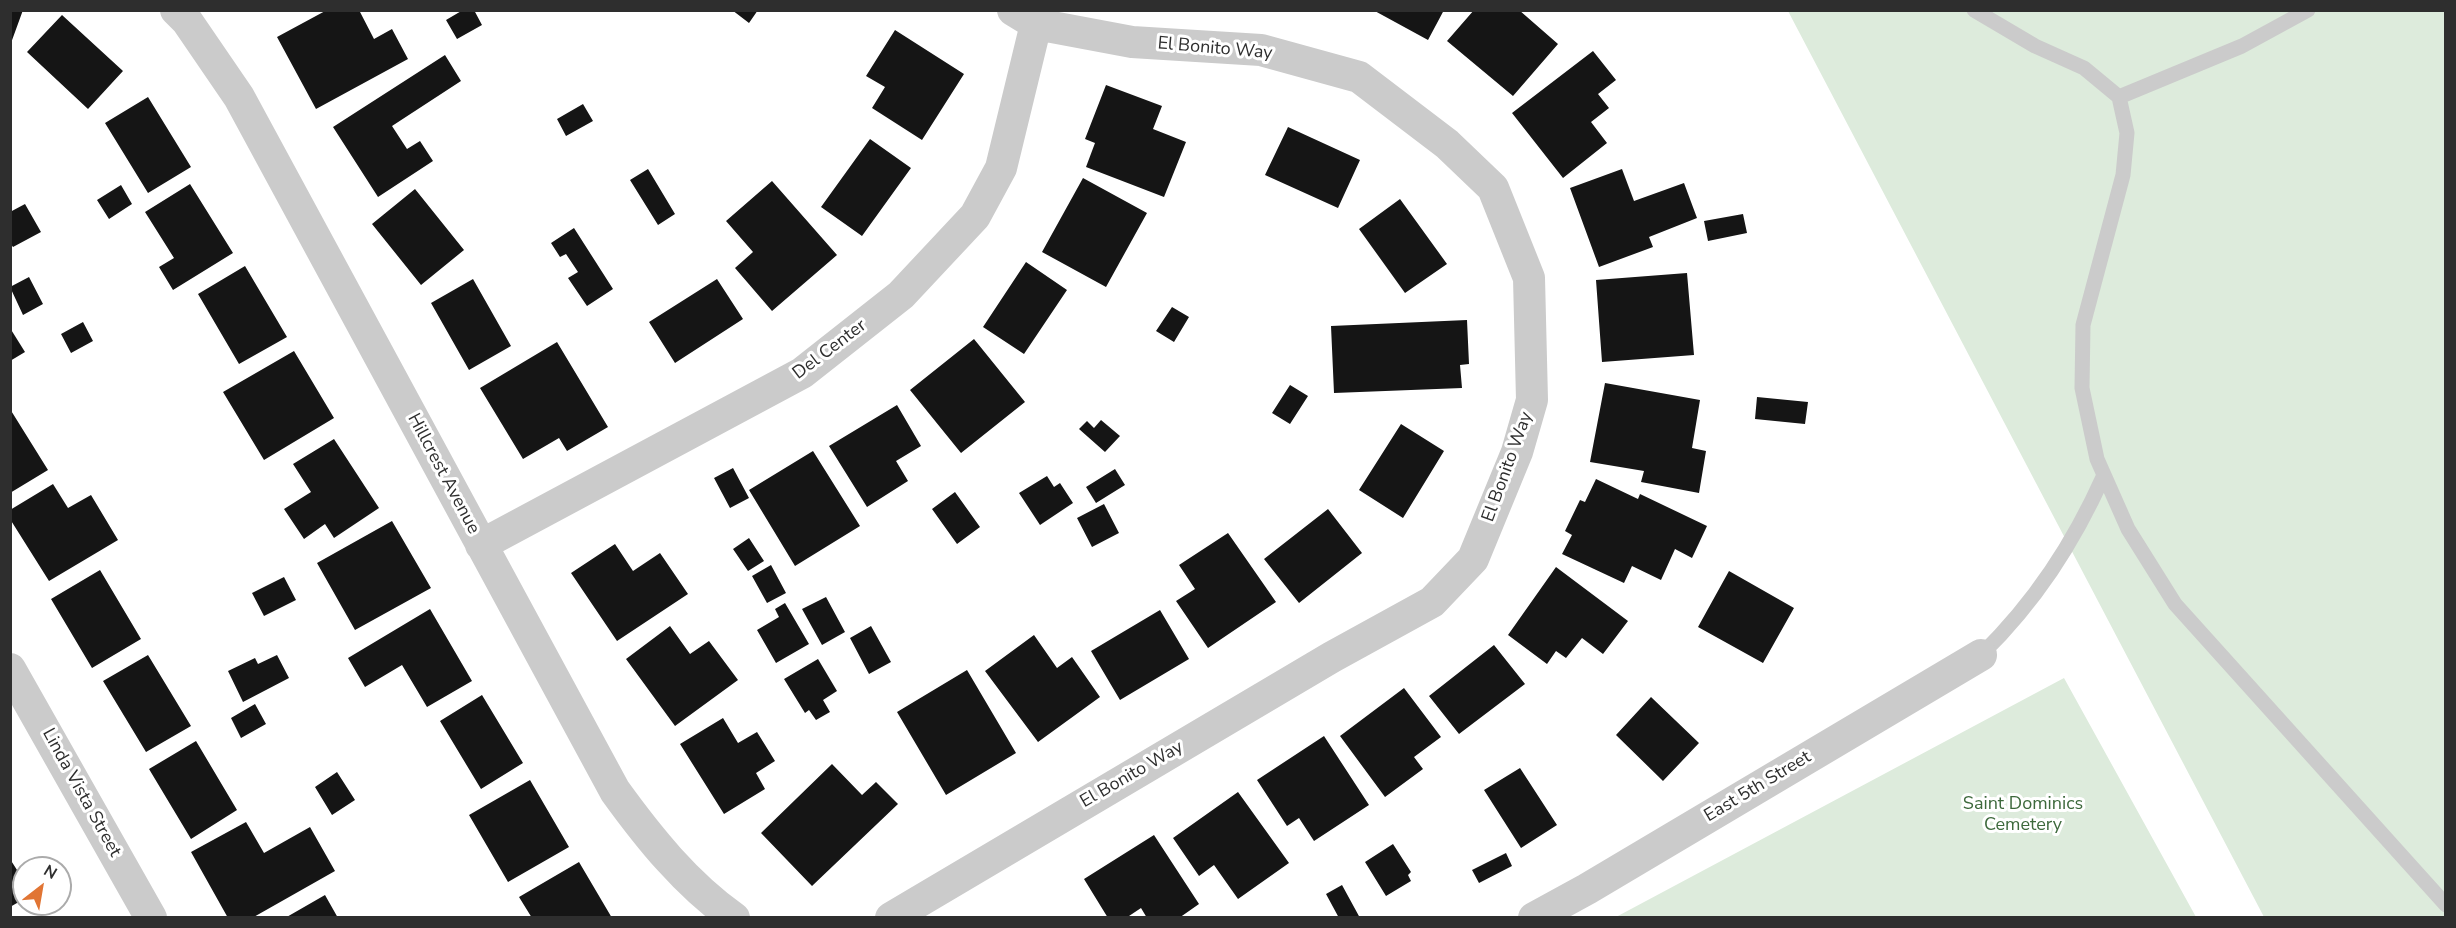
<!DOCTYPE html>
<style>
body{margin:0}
#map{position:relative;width:2456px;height:928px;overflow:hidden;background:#fff;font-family:"Nunito Sans",sans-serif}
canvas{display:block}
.frame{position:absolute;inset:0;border:12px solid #2e2e2e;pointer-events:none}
.north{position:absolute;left:12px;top:856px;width:60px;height:60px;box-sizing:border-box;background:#fff;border:2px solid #ababab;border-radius:50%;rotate:31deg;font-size:16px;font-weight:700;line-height:24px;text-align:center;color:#2e2e2e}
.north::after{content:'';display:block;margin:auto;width:21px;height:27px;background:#e17534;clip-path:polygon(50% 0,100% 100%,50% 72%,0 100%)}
</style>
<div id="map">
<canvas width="2456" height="928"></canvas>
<div class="frame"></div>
<div class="north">N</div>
</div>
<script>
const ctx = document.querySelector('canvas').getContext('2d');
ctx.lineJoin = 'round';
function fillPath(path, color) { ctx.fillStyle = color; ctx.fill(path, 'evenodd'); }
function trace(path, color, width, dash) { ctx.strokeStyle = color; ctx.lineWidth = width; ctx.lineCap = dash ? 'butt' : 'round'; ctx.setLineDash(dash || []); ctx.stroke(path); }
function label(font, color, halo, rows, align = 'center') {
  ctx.font = font + ' "Nunito Sans",sans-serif'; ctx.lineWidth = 6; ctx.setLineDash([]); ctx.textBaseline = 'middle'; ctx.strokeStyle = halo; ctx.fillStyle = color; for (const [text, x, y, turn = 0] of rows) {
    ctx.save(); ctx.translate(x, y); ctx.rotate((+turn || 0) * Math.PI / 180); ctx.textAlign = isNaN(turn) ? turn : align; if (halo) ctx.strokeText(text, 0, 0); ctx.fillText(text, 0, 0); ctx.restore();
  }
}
fillPath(new Path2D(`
 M1788,11h657v906h-181z
 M2064,678l132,239h-580z`), '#ddebdc');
fillPath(new Path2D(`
 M10,10h13l-12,33h-1z
 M327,10h32l15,29 18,-10 16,30 -92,50 -39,-72z
 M463,10h11l8,15 -25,14 -11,-19z
 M732,10h26l-9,13z
 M1373,10h71l-16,30z
 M1474,10h45l39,34 -45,52 -66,-55z
 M62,15l61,56 -35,38 -61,-57z
 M895,30l69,44 -42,66 -50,-32 13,-21 -19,-11z
 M1593,51l23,29 -18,14 11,14 -18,14 16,21 -44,35 -51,-65z
 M445,55l16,26 -69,45 15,23 13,-8 13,20 -55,36 -45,-70z
 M1106,85l56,21 -9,23 33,13 -22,55 -78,-30 9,-24 -10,-4z
 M148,97l43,70 -43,26 -43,-70z
 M583,104l10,17 -27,15 -9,-17z
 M1288,127l72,33 -22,48 -73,-33z
 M870,139l41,29 -49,68 -41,-29z
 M648,169l27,45 -17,11 -28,-45z
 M1622,169l12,32 50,-18 13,35 -48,19 4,10 -54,20 -29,-79z
 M1083,178l64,35 -41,74 -64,-35z
 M772,181l65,74 -65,56 -37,-43 18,-16 -27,-31z
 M190,184l43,69 -60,37 -14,-23 15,-9 -29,-46z
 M121,185l11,19 -23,15 -12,-19z
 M415,189l49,61 -43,35 -49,-61z
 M1400,199l47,65 -42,29 -46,-64z
 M25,204l16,28 -28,15 -3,-4v-31z
 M1743,214l4,19 -39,8 -4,-20z
 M574,228l39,61 -26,17 -19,-28 10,-6 -12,-18 -6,3 -9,-14z
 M1026,262l41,28 -43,64 -41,-27z
 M245,266l42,71 -48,27 -41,-70z
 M1687,273l7,82 -92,7 -6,-82z
 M29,277l14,27 -20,11 -13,-28z
 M473,279l38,67 -42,24 -38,-67z
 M717,279l26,40 -68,44 -26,-41z
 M1172,307l17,10 -15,25 -18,-11z
 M1467,320l2,44 -9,1 2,23 -128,5 -3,-67z
 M83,322l10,19 -22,12 -10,-19z
 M10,328l15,24 -15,9z
 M974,339l51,63 -64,51 -51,-63z
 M557,342l51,85 -41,24 -8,-13 -36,21 -43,-71z
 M294,351l40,67 -70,42 -41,-68z
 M1605,383l95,17 -8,48 14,3 -7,42 -58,-11 3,-11 -54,-9z
 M1290,385l18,11 -18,28 -18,-11z
 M1757,397l51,5 -3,22 -50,-5z
 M897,405l24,41 -25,15 12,20 -41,26 -38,-61z
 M10,409l38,61 -38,23z
 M1101,420l19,16 -15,16 -26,-23 8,-8 7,7z
 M1401,424l43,27 -41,67 -44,-28z
 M334,439l45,69 -45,30 -9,-14 -21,15 -20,-30 27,-17 -18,-28z
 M813,451l47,75 -65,40 -46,-76z
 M733,468l16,30 -19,10 -16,-30z
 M1115,469l10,16 -29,18 -10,-16z
 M1047,476l7,11 6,-4 13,20 -33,22 -21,-32z
 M1596,479l42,20 2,-5 67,32 -15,32 -17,-9 -14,31 -29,-14 -8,17 -62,-29 10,-19 -7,-4 15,-31 5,2z
 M53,484l15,24 23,-13 27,45 -69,41 -39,-62v-9z
 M955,492l25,35 -23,17 -25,-35z
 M1104,504l15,29 -27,14 -15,-29z
 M1328,509l34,44 -63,50 -35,-44z
 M392,521l39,67 -76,42 -38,-67z
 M1228,533l48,69 -68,46 -32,-47 19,-12 -16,-24z
 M749,538l15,23 -16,10 -15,-22z
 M615,544l18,27 27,-18 28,41 -71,47 -46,-68z
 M771,565l15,28 -19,10 -15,-27z
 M1556,567l72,54 -25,33 -21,-16 -16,20 -10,-7 -9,13 -39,-29z
 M100,570l41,69 -49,29 -41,-69z
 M1729,571l65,37 -31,55 -65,-36z
 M284,577l12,23 -32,16 -12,-23z
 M826,597l19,35 -23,13 -20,-36z
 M785,603l24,41 -33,19 -19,-33 22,-13 -4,-8z
 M430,609l42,72 -45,26 -25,-42 -37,22 -17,-29z
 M1160,610l29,49 -69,41 -29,-49z
 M670,626l20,28 19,-13 29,39 -63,46 -49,-67z
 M871,626l20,36 -22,12 -19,-36z
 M1034,635l23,33 15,-11 28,40 -62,45 -53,-71z
 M1494,645l31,39 -66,50 -30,-38z
 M148,655l43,71 -45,26 -43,-71z
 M277,655l12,23 -46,24 -15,-31 27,-13 3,6z
 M818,659l19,32 -14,9 7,12 -14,8 -7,-10 -4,3 -21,-34z
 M967,670l49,83 -70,42 -49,-83z
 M1404,688l37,49 -27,20 9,12 -38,28 -45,-61z
 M482,695l41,68 -42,26 -41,-68z
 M1651,697l48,46 -36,38 -47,-46z
 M255,704l11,20 -25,14 -10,-20z
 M723,718l15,25 19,-11 18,29 -19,12 9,16 -41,25 -44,-70z
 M1324,736l45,69 -55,36 -15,-23 -12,8 -30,-46z
 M196,741l41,69 -46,29 -42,-70z
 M832,764l30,31 14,-13 22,22 -86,82 -51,-53z
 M1520,768l37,57 -36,23 -37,-58z
 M337,772l18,28 -23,15 -17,-28z
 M530,780l39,67 -61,35 -39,-67z
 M1238,792l51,71 -51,36 -24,-34 -15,11 -26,-38z
 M246,822l18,31 46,-26 25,44 -83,47h-24l-37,-66z
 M1154,835l45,69 -20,14h-32l-6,-10 -15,10h-18l-24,-39z
 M1393,844l18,28 -3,3 3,6 -25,15 -21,-34z
 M1506,853l6,13 -33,17 -7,-13z
 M10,859l14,22v18l-14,8z
 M579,862l33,56h-80l-13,-21z
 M1342,885l18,33h-21l-13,-24z
 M325,895l13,23h-53z`), '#151515');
trace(new Path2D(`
 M1974,10l61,36 49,22 35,29
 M2308,10l-66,36 -123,51 8,36 -4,42 -40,150 -1,63 15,71 31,70 47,75 271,301
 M1981,655c54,-53 92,-111 123,-180`), '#cbcbcb', 15);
trace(new Path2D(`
 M176,10l11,11 52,76 376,694c34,47 71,93 119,127
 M481,545l321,-172 99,-78 74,-79 26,-48 35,-144
 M10,669l141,249
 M891,918l441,-261 100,-55 41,-43 44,-107 15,-52 -3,-122 -36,-90 -46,-44 -88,-67 -98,-27 -129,-8 -96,-18 -23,-14
 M1534,918l53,-29 394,-234`), '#cbcbcb', 32);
label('18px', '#2e2e2e', '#fff', [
 ["El Bonito Way",1215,49,5],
 ["Del Center",830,350,-37],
 ["El Bonito Way",1508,467,-70],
 ["Hillcrest Avenue",443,474,62],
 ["El Bonito Way",1132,775,-30],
 ["East 5th Street",1758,787,-31],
 ["Linda Vista Street",81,793,61]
]);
label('18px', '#3d693c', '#fff', [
 ["Saint Dominics",2023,805],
 ["Cemetery",2023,826]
]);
</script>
